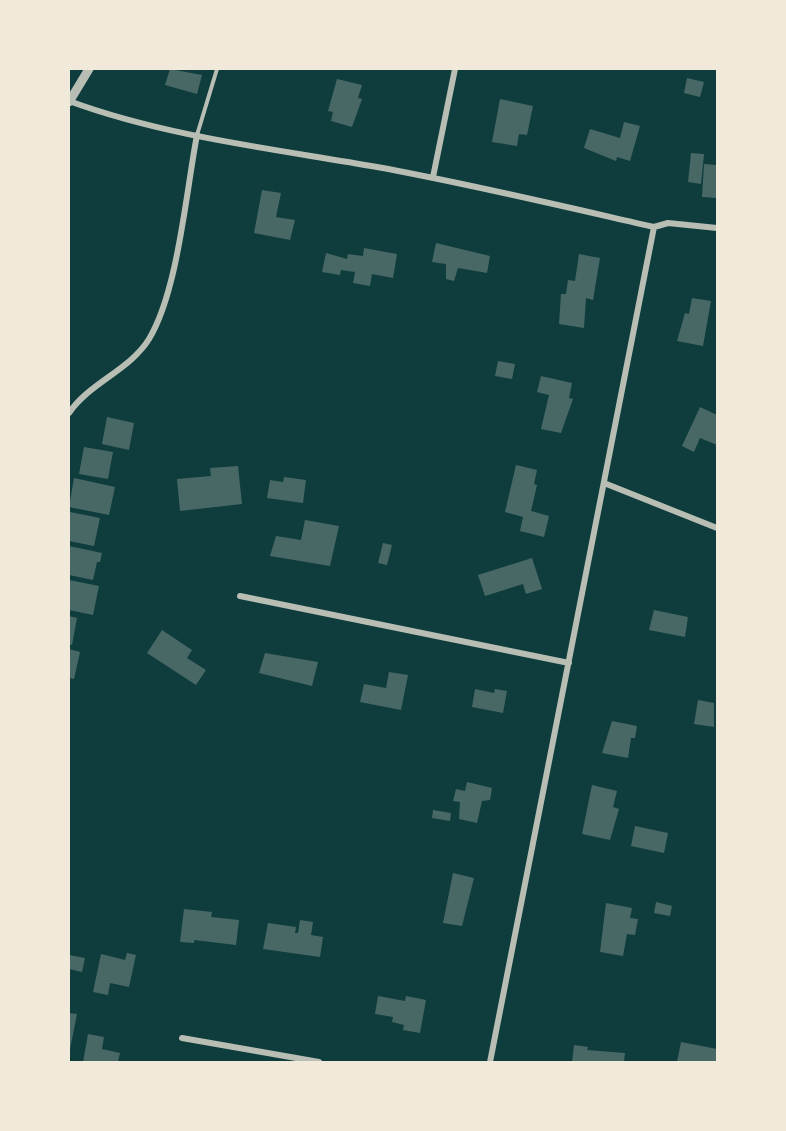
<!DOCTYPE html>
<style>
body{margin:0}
#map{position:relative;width:786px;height:1131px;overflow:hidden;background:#0f3d3e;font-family:"Fira Sans Condensed",sans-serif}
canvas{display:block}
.frame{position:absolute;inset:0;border:70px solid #f1e9da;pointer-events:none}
</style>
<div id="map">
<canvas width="786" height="1131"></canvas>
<div class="frame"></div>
</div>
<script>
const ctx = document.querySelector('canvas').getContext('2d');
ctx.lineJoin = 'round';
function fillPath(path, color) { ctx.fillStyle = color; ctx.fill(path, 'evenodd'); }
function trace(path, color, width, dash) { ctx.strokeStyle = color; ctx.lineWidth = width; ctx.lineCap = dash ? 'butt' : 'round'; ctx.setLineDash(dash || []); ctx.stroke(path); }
fillPath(new Path2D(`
 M170,69l32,6 -5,19 -32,-9z
 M687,78l17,4 -4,15 -16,-4z
 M337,79l25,6 -4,13 4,1 -10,28 -21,-6 2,-9 -5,-1z
 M500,99l33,7 -6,29 -8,-1 -2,12 -25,-4z
 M624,122l16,4 -10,35 -13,-4 -1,4 -32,-13 6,-19 30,9z
 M691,153l13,1 -3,30 -13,-2z
 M704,164l13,1v33l-15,-1z
 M262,190l19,3 -5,24 19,3 -5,20 -36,-7z
 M436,243l54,13 -3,17 -29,-5 -4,13 -8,-2v-15l-14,-2z
 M364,248l33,6 -4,24 -21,-4 -2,12 -17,-3 2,-11 -14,-2 -1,5 -18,-3 4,-19 21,6 1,-5 15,2z
 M579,254l21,4 -7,42 -7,-2 -2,30 -25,-4 2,-30h5l2,-14 7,1z
 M692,298l19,3 -8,45 -26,-5 8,-28 4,1z
 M498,361l17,3 -3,15 -17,-3z
 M541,376l31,7 -3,15 4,1 -12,34 -20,-4 8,-34 -12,-3z
 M700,407l17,8v30l-17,-7 -6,14 -12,-6z
 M107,417l27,6 -5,27 -27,-6z
 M84,447l29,5 -5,27 -29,-5z
 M516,465l21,5 -3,14 3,1 -6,26 18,5 -5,21 -24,-6 3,-14 -18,-5z
 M238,466l4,38 -62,7 -3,-32 34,-3 -1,-8z
 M284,477l22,3 -3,23 -36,-5 3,-18 13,2z
 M74,478l41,9 -6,28 -40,-8z
 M70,512l30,6 -6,28 -25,-5z
 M305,520l34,6 -9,40 -60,-10 6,-20 25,4z
 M383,543l9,2 -5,20 -9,-2z
 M69,546l33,7 -2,9h-3l-4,18 -24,-5z
 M532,558l10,31 -16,5 -3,-10 -38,12 -7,-21z
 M69,580l30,6 -6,29 -24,-5z
 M654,610l34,7 -3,20 -36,-7z
 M69,616l8,2 -5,27 -3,-1z
 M162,630l30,20 -5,8 19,12 -10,15 -49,-32z
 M69,649l11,3 -6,27 -5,-1z
 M265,653l53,9 -6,24 -53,-13z
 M389,672l19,3 -7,35 -41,-8 4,-18 22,4z
 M475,689l19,4 1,-4 12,2 -4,22 -31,-6z
 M698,700l16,3v24l-20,-3z
 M612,721l25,5 -2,12h-4l-3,20 -26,-5z
 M467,782l25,6 -2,12 -8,1 -5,22 -18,-4 1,-17 -7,-1 3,-12 9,2z
 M592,785l25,6 -4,16 6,2 -9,31 -28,-6z
 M433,810l18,3 -1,8 -18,-3z
 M635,826l33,7 -4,20 -33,-7z
 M453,873l21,5 -12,48 -19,-3z
 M656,902l16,4 -2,10 -16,-3z
 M606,903l26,5 -2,10 8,1 -3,16 -8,-1 -4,22 -23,-4z
 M184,909l28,3 -1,5 28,3 -3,25 -42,-5v3l-14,-1z
 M300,920l13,2 -2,13 12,2 -3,20 -57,-8 5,-26 28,4 -1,6h3z
 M127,953l9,2 -7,32 -19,-4 -2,12 -15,-3 8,-38 24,6z
 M69,955l16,3 -3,14 -13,-3z
 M378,996l27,5 1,-5 20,4 -6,33 -17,-3 1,-5 -12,-3 1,-5 -18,-3z
 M69,1013l8,1 -7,35h-1z
 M88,1034l16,3 -2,12 18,4 -2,9h-35z
 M681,1042l36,7v13h-40z
 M574,1045l14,2 -1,3 38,3 -1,9h-52z`), '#486865');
trace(new Path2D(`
 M197,135l20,-66`), '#b8beb3', 4);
trace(new Path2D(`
 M69,101c98,36 206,48 308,66 93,17 185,39 277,60l14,-4 49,5
 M433,177l22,-108
 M69,413c20,-30 61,-43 80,-74 29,-48 37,-147 48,-204
 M604,483l113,45
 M240,596l329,67
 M182,1038l137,24
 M490,1062l164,-835`), '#b8beb3', 6);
trace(new Path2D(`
 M69,102l20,-33`), '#b8beb3', 9);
</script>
